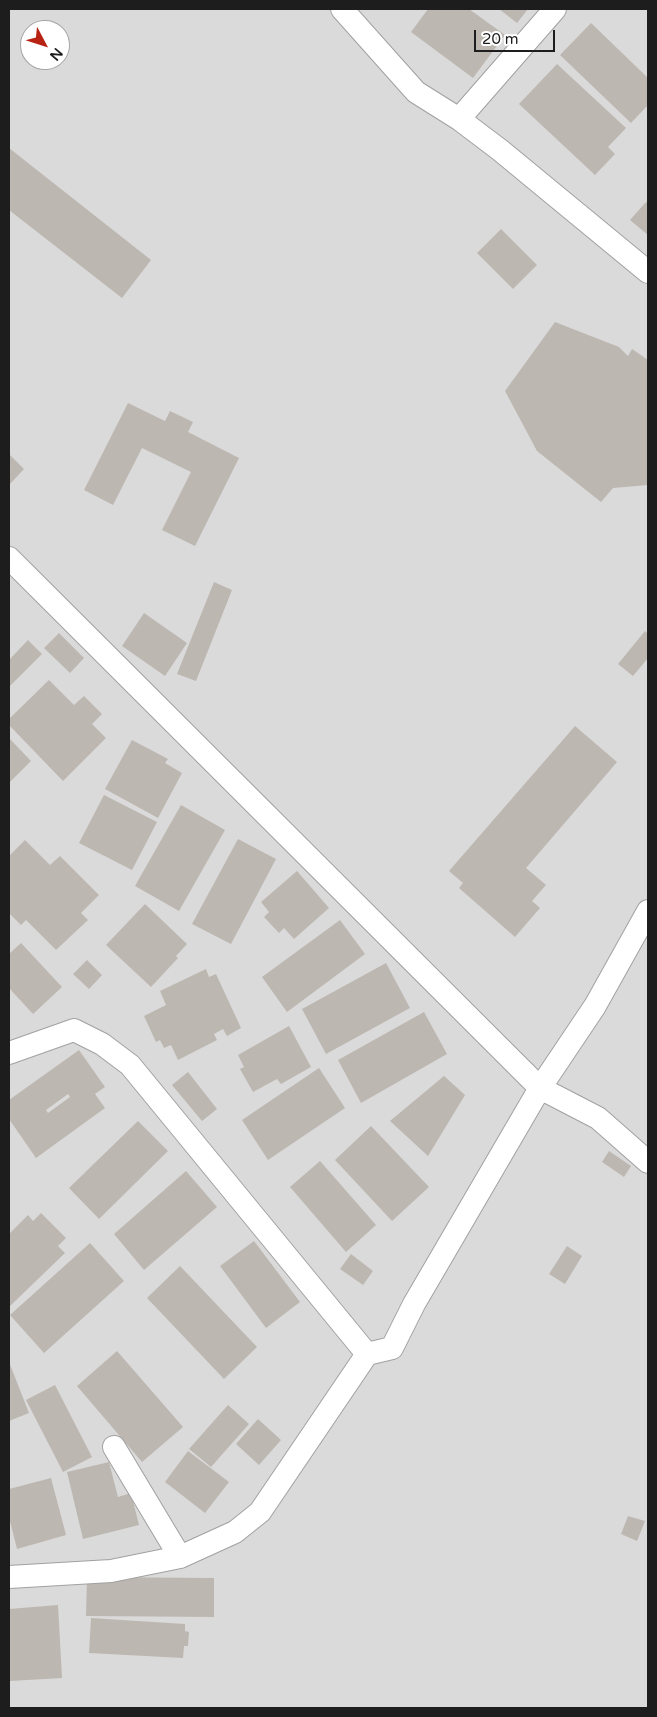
<!DOCTYPE html>
<style>
body{margin:0}
#map{position:relative;width:657px;height:1717px;overflow:hidden;background:#edebe4;font-family:"Varela Round",sans-serif}
canvas{display:block}
.frame{position:absolute;inset:0;border:10px solid #1d1d1d;pointer-events:none}
.north{position:absolute;left:20px;top:20px;width:50px;height:50px;box-sizing:border-box;background:#fff;border:1px solid #a5a5a5;border-radius:50%;rotate:130deg;font-size:14px;font-weight:700;line-height:20px;text-align:center;color:#1d1d1d}
.north::after{content:'';display:block;margin:auto;width:18px;height:22px;background:#b72213;clip-path:polygon(50% 0,100% 100%,50% 72%,0 100%)}
.scale{position:absolute;left:474px;top:30px;width:81px;height:22px;box-sizing:border-box;border:2px solid #1d1d1d;border-top:0;padding-left:6px;font-size:15px;line-height:18px;white-space:nowrap;color:#1d1d1d;-webkit-text-stroke:4px #fff;paint-order:stroke}
</style>
<div id="map">
<canvas width="657" height="1717"></canvas>
<div class="frame"></div>
<div class="north">N</div>
<div class="scale">20 m</div>
</div>
<script>
const ctx = document.querySelector('canvas').getContext('2d');
ctx.lineJoin = 'round';
function fillPath(path, color) { ctx.fillStyle = color; ctx.fill(path, 'evenodd'); }
function trace(path, color, width, dash) { ctx.strokeStyle = color; ctx.lineWidth = width; ctx.lineCap = dash ? 'butt' : 'round'; ctx.setLineDash(dash || []); ctx.stroke(path); }
fillPath(new Path2D(`
 M9,9h639v1699h-639zM30,30h30v30h-30z`), '#dbdada');
fillPath(new Path2D(`
 M428,9h41l36,26 -32,43 -62,-46z
 M499,9h29l-11,14z
 M591,23l57,55v27l-17,18 -71,-68z
 M557,64l69,64 -18,19 7,7 -20,21 -76,-71z
 M9,148l142,112 -29,38 -113,-88z
 M646,202l2,2v31l-18,-15z
 M501,229l36,36 -24,24 -36,-36z
 M555,322l64,25 9,9 4,-7 16,11v125l-35,3 -12,14 -64,-51 -32,-60z
 M128,403l37,18 5,-10 23,11 -5,10 51,26 -44,88 -33,-16 29,-58 -49,-24 -29,57 -29,-15z
 M9,454l15,15 -15,16z
 M214,582l18,8 -36,91 -19,-7z
 M144,613l43,30 -22,33 -43,-30z
 M645,631l3,3v24l-15,18 -15,-12z
 M59,633l25,25 -14,15 -26,-25z
 M28,640l14,14 -33,33v-27z
 M49,680l25,25 10,-9 18,18 -10,10 14,14 -43,43 -54,-56v-6z
 M575,726l42,36 -91,106 20,17 -14,16 8,7 -25,29 -56,-49 4,-5 -14,-12z
 M9,738l22,23 -22,22z
 M132,740l36,19 -3,4 17,10 -24,45 -53,-29z
 M104,795l53,27 -25,48 -53,-27z
 M181,805l44,25 -46,81 -44,-25z
 M238,839l38,20 -45,85 -39,-20z
 M25,840l25,25 10,-9 39,39 -18,18 7,7 -32,30 -30,-30 -5,5 -12,-12v-57z
 M297,871l32,37 -35,31 -10,-11 -5,5 -15,-16 5,-5 -8,-10z
 M145,904l42,40 -11,12 2,2 -27,29 -45,-42z
 M340,920l25,34 -78,58 -25,-35z
 M21,943l41,44 -29,27 -24,-26v-34z
 M87,960l15,15 -13,14 -16,-15z
 M386,963l24,45 -84,46 -24,-45z
 M206,969l3,8 7,-3 25,54 -14,8 -4,-7 -9,5 3,6 -39,20 -7,-15 -7,3 -4,-8 -4,2 -12,-26 22,-11 -6,-14z
 M424,1012l23,42 -86,49 -23,-43z
 M289,1026l22,41 -30,17 -4,-5 -24,13 -13,-23 4,-2 -6,-12z
 M79,1050l26,37 -10,7 10,14 -69,50 -27,-39v-19zM68,1094l2,3 -22,16 -2,-3z
 M319,1068l26,40 -77,52 -26,-40z
 M188,1072l29,37 -15,12 -30,-36z
 M444,1076l21,19 -37,61 -38,-35z
 M138,1121l30,30 -69,68 -30,-31z
 M371,1126l58,61 -37,34 -57,-61z
 M609,1151l22,15 -7,11 -22,-15z
 M320,1161l56,64 -30,27 -56,-65z
 M186,1171l31,36 -73,63 -30,-36z
 M41,1213l25,25 -8,8 7,7 -56,54v-73l19,-19 5,6z
 M254,1241l46,61 -34,26 -46,-62z
 M90,1243l34,38 -80,72 -34,-38z
 M567,1246l15,10 -17,28 -16,-10z
 M351,1254l22,17 -10,14 -23,-16z
 M180,1266l77,81 -33,32 -77,-81z
 M117,1351l66,76 -41,35 -65,-76z
 M9,1362l20,51 -20,8z
 M55,1385l37,72 -29,15 -37,-72z
 M228,1405l21,19 -38,43 -22,-18z
 M258,1419l23,21 -22,25 -23,-21z
 M188,1451l41,31 -24,31 -40,-31z
 M109,1462l9,35 13,-4 8,32 -56,14 -16,-67z
 M51,1478l15,57 -49,14 -8,-32v-28z
 M628,1516l17,5 -8,20 -16,-7z
 M87,1577l127,1v39l-128,-1z
 M58,1605l4,73 -52,3 -1,-72z
 M91,1618l94,6v7l4,1 -1,14h-4l-1,12 -94,-5z`), '#bdb7b1');
const minor = new Path2D(`
 M342,9l74,83 43,27 41,31 148,122
 M459,119l96,-110
 M9,558l531,530 58,30 50,44
 M9,1053l65,-23 28,14 28,21 237,289 25,-6 22,-44 126,-216 55,-82 53,-95
 M114,1447l66,110
 M9,1577l102,-6 69,-14 55,-25 25,-20 107,-158`);
trace(minor, '#a1a1a1', 24);
trace(minor, '#fff', 22);
</script>
